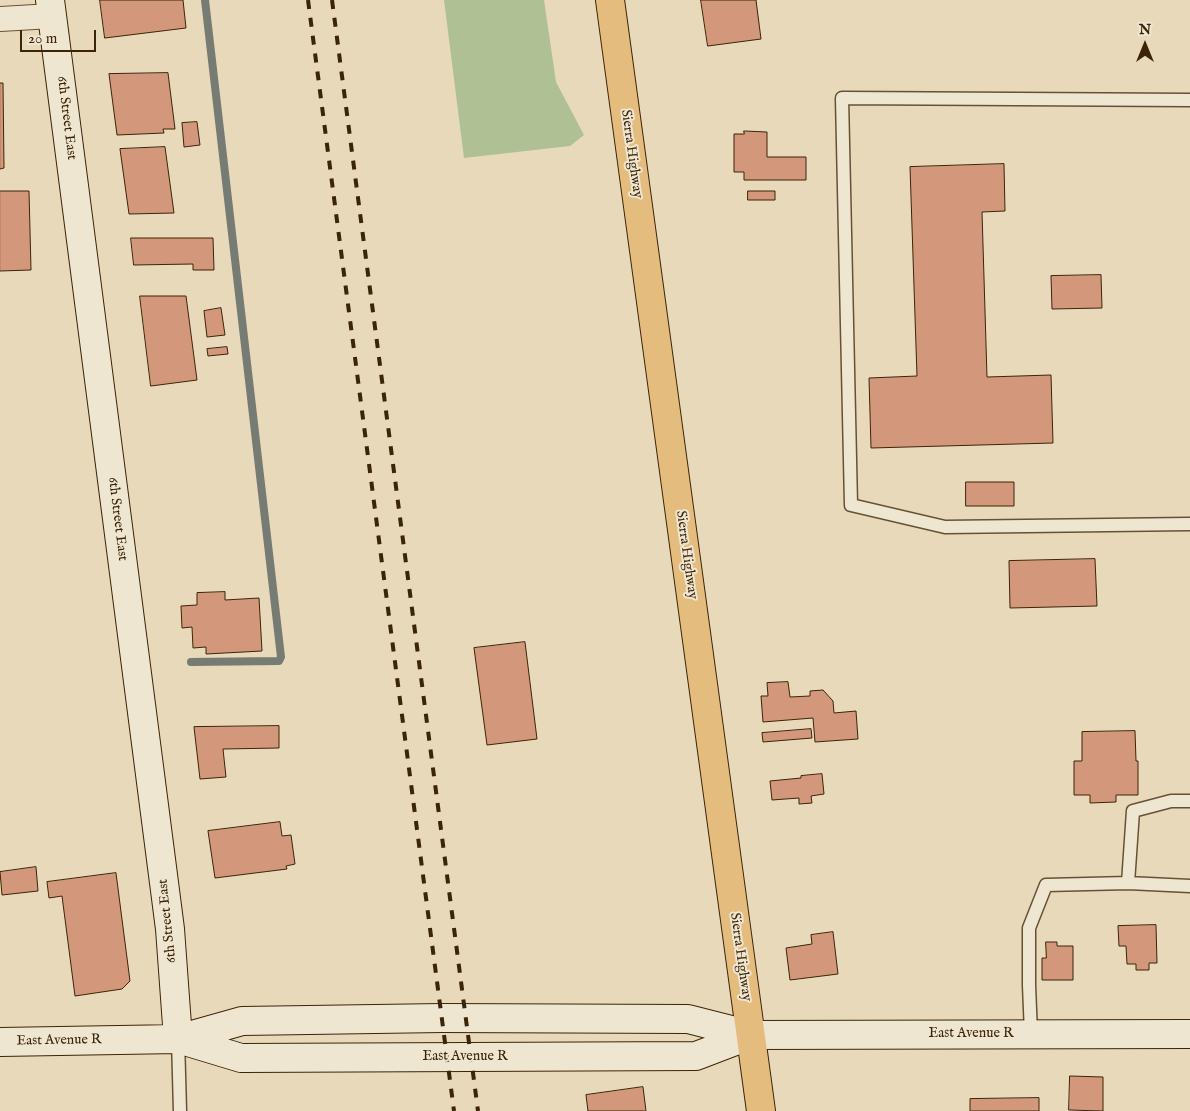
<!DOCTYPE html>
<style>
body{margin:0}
#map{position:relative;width:1190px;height:1111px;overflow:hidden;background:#e7d9ba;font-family:"IM FELL English",serif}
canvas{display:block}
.north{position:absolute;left:1120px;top:20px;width:50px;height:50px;-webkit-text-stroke:4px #efe6d2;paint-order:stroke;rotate:0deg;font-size:14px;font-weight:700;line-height:20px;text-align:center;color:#3c2407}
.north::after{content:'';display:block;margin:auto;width:18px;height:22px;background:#3c2407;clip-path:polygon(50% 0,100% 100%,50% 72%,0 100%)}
.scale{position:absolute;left:20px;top:30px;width:76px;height:22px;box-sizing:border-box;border:2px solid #3c2407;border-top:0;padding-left:6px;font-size:15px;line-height:18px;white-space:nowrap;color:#3c2407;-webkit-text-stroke:4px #efe6d2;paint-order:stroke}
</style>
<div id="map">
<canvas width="1190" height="1111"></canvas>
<div class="north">N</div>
<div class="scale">20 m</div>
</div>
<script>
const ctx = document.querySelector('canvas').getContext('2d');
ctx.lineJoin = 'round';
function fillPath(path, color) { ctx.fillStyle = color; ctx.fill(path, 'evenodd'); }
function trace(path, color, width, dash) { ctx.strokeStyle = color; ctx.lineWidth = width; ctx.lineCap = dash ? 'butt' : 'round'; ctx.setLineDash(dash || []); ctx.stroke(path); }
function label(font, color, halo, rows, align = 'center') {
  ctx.font = font + ' "IM FELL English",serif'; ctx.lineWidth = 4; ctx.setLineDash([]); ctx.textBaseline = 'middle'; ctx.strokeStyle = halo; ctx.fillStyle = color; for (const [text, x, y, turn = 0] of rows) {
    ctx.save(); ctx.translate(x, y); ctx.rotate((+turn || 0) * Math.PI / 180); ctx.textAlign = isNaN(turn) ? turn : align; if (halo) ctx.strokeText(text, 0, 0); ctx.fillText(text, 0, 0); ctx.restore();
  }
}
fillPath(new Path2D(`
 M444,0h100l12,82 28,53 -14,11 -106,12z`), '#afc094');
trace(new Path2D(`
 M191,662l88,-1 2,-4 -76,-657`), '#767c73', 8);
const building = new Path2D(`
 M100,0h83l3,28 -81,10z
 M701,0h55l5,39 -53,7z
 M168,73l7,56h-12l1,4 -47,2 -8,-61z
 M0,83h3l1,85 -4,1z
 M197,122l3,23 -16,2 -2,-24z
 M744,131l23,1v25h39v23h-62v-8h-10v-38h10z
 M165,147l9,66 -45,1 -9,-65z
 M1004,164l1,47 -23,1 5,165 64,-2 2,68 -182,5 -2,-70 48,-2 -7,-209z
 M0,191h29l2,79 -31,1z
 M748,191h27v9h-27z
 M131,238h82l1,32h-21v-6l-59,1z
 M1101,275l1,33 -50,1 -1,-33z
 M140,296h46l11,84 -46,6z
 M221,308l4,27 -18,2 -3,-26z
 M227,347l1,7 -20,2 -1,-7z
 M966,482h48v24h-48z
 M1095,559l2,47 -87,2 -1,-47z
 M225,592v8l34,-2 3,53 -56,3v-7l-13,1 -1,-21 -10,1 -1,-22 16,-1v-12z
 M525,642l12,97 -50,6 -13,-97z
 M788,682l2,15 20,-1v-5l13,-1 10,11 1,12 22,-2 2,28 -43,3 -2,-24 -50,4 -2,-26h7l-1,-13z
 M279,726v22l-56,1 3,28 -26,2 -6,-52z
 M811,729l1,9 -49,4 -1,-9z
 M1135,731l1,30h2v34h-22v7l-26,1v-8h-16v-34h8v-29z
 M822,774l2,20 -13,2 1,7 -13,1v-6l-27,2 -2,-19 31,-3v-2z
 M280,822l2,14 9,-1 4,29 -9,2 1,3 -72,9 -7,-47z
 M36,867l2,24 -36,4 -2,-23z
 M116,873l14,108 -8,8 -47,7 -13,-100 -13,2 -2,-16z
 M1156,925l1,38h-8v7h-13v-6h-9l-1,-18h-7l-1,-20z
 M833,932l5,42 -48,6 -4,-32 26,-4 -1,-9z
 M1046,942h11v4h16v34h-31v-22h4z
 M1070,1076l33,1v34l-34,-1z
 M643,1087l3,24h-58l-2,-16z
 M1039,1098v13h-69v-12z`);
fillPath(building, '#d3977c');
trace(building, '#3c2407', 1);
const lane = new Path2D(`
 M1190,100l-348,-2 9,407 94,22 245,-3
 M1128,883l5,-72 38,-10h19
 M1031,1034l-2,-49v-57l17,-43 82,-2 62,3
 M178,1039l2,72`);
const street = new Path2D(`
 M0,19l52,-3`);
const secondary = new Path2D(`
 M50,0l120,929 8,110
 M178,1039l63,19 455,-2 55,-21
 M0,1042l178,-3 64,-18 200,-3 246,1 63,16 439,-1`);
const highway = new Path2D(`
 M610,0l151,1111`);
trace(lane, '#675134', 15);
trace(street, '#675134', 26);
trace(secondary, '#3c2407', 30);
trace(highway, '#3c2407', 30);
trace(lane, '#efe6d2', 12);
trace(street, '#efe6d2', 24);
trace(secondary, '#efe6d2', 28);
trace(highway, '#e4bc7d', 28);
trace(new Path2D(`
 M308,0l146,1111
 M332,0l146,1111`), '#3c2407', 4, [9, 9]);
label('14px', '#3c2407', '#efe6d2', [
 ["6th Street East",66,118,83],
 ["Sierra Highway",631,154,82],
 ["6th Street East",117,519,83],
 ["Sierra Highway",686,555,82],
 ["6th Street East",168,921,-96],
 ["Sierra Highway",740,957,82],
 ["East Avenue R",971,1034],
 ["East Avenue R",59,1041,-1],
 ["East Avenue R",465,1057]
]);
</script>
